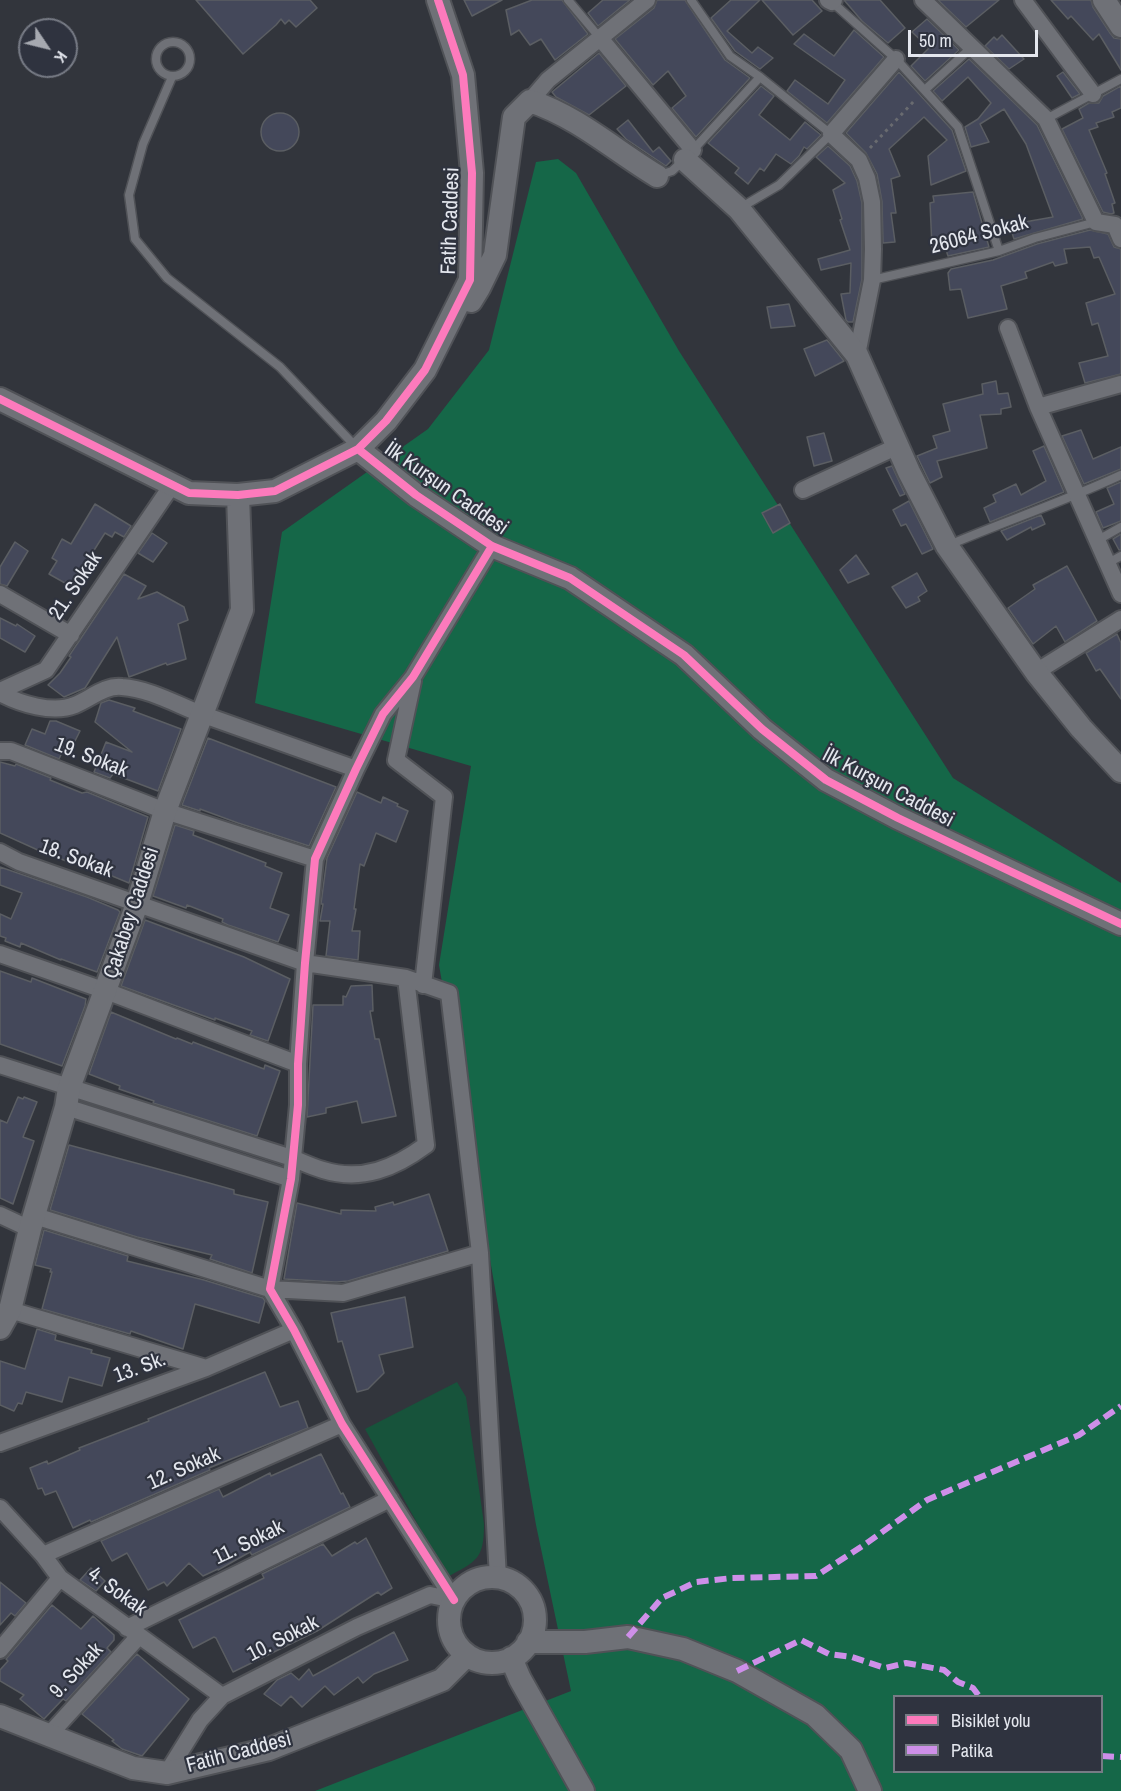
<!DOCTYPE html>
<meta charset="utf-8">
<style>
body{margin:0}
#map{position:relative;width:1121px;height:1791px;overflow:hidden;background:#32353c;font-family:"Archivo Narrow",sans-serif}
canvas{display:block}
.legend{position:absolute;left:893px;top:1695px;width:210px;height:78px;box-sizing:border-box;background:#2f333f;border:2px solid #777b85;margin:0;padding:8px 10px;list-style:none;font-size:18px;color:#e4e7ee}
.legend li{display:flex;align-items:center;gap:12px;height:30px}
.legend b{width:30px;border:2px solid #777b85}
.north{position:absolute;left:18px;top:18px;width:60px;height:60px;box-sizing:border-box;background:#2f333f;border:2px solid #777b85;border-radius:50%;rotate:125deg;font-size:16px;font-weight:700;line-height:24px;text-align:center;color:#e4e7ee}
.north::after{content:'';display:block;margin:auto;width:21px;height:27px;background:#a6a9b0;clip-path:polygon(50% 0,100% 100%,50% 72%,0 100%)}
.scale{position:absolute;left:908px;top:30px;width:130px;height:27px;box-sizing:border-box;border:3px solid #e4e7ee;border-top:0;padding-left:8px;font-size:18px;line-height:21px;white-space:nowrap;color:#e4e7ee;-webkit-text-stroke:4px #2f333f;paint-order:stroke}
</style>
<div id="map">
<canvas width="1121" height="1791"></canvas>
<ul class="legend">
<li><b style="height:8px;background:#fd7abc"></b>Bisiklet yolu</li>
<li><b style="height:8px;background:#ce8fe9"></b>Patika</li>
</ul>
<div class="north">K</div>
<div class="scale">50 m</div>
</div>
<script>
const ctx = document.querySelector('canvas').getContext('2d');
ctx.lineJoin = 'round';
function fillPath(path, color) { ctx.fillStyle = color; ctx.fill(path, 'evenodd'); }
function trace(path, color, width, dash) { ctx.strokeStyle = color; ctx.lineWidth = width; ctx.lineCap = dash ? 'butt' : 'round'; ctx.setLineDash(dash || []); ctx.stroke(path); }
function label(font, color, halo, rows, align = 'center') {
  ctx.font = font + ' "Archivo Narrow",sans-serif'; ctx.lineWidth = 4.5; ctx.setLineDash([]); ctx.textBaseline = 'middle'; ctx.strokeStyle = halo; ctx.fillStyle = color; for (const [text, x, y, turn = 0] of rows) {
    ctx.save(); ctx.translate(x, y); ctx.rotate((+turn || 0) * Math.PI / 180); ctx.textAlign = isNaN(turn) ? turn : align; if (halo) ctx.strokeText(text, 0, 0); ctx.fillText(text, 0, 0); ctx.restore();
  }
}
fillPath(new Path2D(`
 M457,1382l9,15 18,127c0,35 -7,37 -37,53l-82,-148z`), '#17533b');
fillPath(new Path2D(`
 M558,159l18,14 103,178 274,427 168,105v908h-806l256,-100 -35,-166 -97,-560 32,-199 -216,-63 27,-171 146,-103 61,-79 47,-188zM894,1696h208v76h-208z`), '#156748');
const building = new Path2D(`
 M196,0h114l7,8 -21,19 -7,-7 -4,4 -4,-5 -5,6 -33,29z
 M464,0h38l-30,16z
 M532,0h30l26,34 -33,26 -14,-21 -11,6 -11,-15 -8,5 -5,-25z
 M603,0h27l-32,26 -10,-13z
 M657,0h28l40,60 25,18 -54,59 -24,-29 14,-12 -18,-25 -15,14 -38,-46 39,-31z
 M731,0h29l-33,31 25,22 6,-6 15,11 -13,11 -25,-18 -24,-33z
 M762,0h50l10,11 -29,24z
 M844,0h36l25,28 -17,15 -26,-22z
 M938,0h61l-33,27z
 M1051,0h40l2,7 17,26 4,5 7,1v31l-22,-36 -6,6 -22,-24 -3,3z
 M927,19l32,31 -34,31 -14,-15 18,-18 -17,-16z
 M854,30l30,27 -57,66 -40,-32 8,-11 33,24 17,-24 -51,-36 10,-10 30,22z
 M1002,35l22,24 -15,10 -24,-23 9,-9 3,3z
 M599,53l27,33 -37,29 -33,-18 -4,-5z
 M969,59l68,66 46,94 -69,20 -2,-6 8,-2 -1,-8 34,-6 -27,-73 -22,-35 -24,15 9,18 -18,5 -6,-20 13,-8 13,-16 -23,-26 -26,24 -9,-10z
 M899,72l53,58 14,41 -35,14 -3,-29 19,-16 -23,-23 -35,32 11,27 -9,3 5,34h-5l4,29 -12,1 -1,-41 -5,-28 -11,-21 -20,-20z
 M1063,72l17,22 -8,4 -15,-22z
 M761,86l13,10 -15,19 31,25 15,-18 16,13 -14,14 -3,-2 -5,9 -8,8 -15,-10 -12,17 -4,-3 -12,16 -13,-11 4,-5 -31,-25z
 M1121,86v22l-9,4 2,5 -18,6 2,4 -9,3 18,43 -2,1 10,29 -3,1 2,9 -3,1 -8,-2 -41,-83 21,-11 -4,-9 10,-6h10l4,-7z
 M261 132a19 19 0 1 1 38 0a19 19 0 1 1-38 0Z
 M628,120l25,32 6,-5 12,14 -5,5 -40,-27 -9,-10z
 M828,146l22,20 7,15 5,22v76l-9,43h-5l-2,-2 -5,-26 9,-1 1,-30 -30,7 -3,-11 32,-9 -10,-30 2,-1 -9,-29 12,-7 -29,-26z
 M973,192l16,55 -41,9 -3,-9h-13l-2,-44 4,-1 -1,-6z
 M1090,230l18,4 6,13 7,2v125l-36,9 -6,-20 29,-7 -10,-33 -6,2 -6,-22 29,-9 -16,-37 -5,1 -4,-11 -26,2 3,14 -12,3 -2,-4 -28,10 2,6 -26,8 6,23 -39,9 -7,-29 -11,1 -2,-17 3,-4 42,-9 44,-16z
 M789,304l6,22 -24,2 -4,-21z
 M827,340l17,21 -29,15 -11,-27z
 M996,381l2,13 10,-1 3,14 -10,2v5l-21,1 7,33 -50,13 5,16 -12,6 -13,-27 20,-8 -4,-12 17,-5 -7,-27 40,-10 -1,-10z
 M1081,430l12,29 28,-12v22l-37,15 -22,-48z
 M824,433l8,28 -18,5 -7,-29z
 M1044,446l20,46 -74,30 -6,-14 12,-6 -3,-7 23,-11 5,11 25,-14 -13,-30z
 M892,466l13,28 -5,2 -14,-28z
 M1121,482v39l-18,7 -7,-16 18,-8 -7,-16z
 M909,501l24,48 -11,5 -16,-30 -5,2 -8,-16z
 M95,504l36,22 -7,11 -9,-5 -3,5 -7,-4 -14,22 3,2 -12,20 -3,-3 -7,10 -6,-3 -1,2 -16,-9 8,-13 -5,-3 10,-19 9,5z
 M780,504l10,19 -17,10 -11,-20z
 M1041,515l4,9 -13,6 -1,-3 -24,13 -6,-9z
 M152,533l15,10 -14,19 -15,-9z
 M1121,534v16h-2l-6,-11z
 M15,542l13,9 -21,35 -7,-2v-17z
 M856,555l13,19 -21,9 -8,-13z
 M1067,566l30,55 -32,21 -9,-16 -23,18 -25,-36 27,-19 -2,-4z
 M917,573l10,18 -9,6 2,4 -14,7 -14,-21z
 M124,574l22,12 -8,13 19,-7 27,15 4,13 -10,4 8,35 -19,6 -1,-2 -37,14 -12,-40 -32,51 -21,9 -16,-12 12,-12 11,-16 -2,-1z
 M0,618l16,8 1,-2 18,12 -10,16 -25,-14z
 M1117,634l4,9v56l-21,-30 -4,2 -10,-18z
 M109,700l26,8 -2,3 48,18 -23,62 -45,-17 -3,4 -16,-6 12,-30 26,10 -37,-30 6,-19z
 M50,721h6l24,10 -7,14 -6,-3 -8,17 -34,-14 7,-16 13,5z
 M208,738l128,49 -27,59 -71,-23 -38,-14v2l-18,-6z
 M0,762l15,4 1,-2 35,14 -1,2 32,13 5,-1 61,25 -19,66 -53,-22 -2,3 -34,-13 -40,-18z
 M357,792l24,11 2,-6 15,7 -1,2 11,5 -12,31 -20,-9 -12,33 -4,-2 -6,45h2l-4,22h8l-2,29 -32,-4 4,-35h-10l3,-17h-2l6,-46z
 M175,825l19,6 -1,4 73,28 -1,3 17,7 -12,35 19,7 -11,27 -50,-17 -6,-3 1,-3 -36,-14 -1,3 -33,-12z
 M0,867l87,30 31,13 2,2 -23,60 -36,-13v1l-40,-17 -1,4 -15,-6 1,-3 -6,-2v-22l11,5 11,-26 -22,-8z
 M145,920l99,37 46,22 -22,62 -18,-6 2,-4 -37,-13v2l-94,-34z
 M0,971l31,11 1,-4 54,21 -1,7 -23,60 -62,-22z
 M372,985l1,26h-3l5,28h4l17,77 -34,7 -5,-22 -31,7v5l-19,4 6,-112h30v-9l3,1 5,-11z
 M111,1012l65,27 1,-1 15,6 1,-2 71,27 1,-4 15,6 -23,65 -104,-33 1,-2 -35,-12 1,-3 -31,-12z
 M18,1097l5,2 1,-2 13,5 -14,35 11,4 -21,63 -13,-6v-78l7,3z
 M69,1145l115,31 50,14v4l34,8 -16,71 -42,-14 2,-4 -75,-18 -87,-27z
 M429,1194l19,57 -100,30 -12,1 -52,-3 13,-76 44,11v-4l35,1 -1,-4 18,-5 1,3z
 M44,1230l84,26 -1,5 77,19 59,18 2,3 -6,22 -64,-19 -12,45 -52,-18 -1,3 -88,-25 10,-37h-2l1,-3 -16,-4z
 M405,1297l8,50 -34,8 5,18 -16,16 -11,3 -15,-51 -4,1 -7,-29z
 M37,1329l19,6 -1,5 37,10 -1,3 19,5 -8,28 -33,-9 -7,25 -36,-10 -4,12 -4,-1 -4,8 -14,-6v-44l25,8z
 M265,1372l15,35 18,-6 10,27 -99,40 1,2 -119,52 -1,-2 -17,8 -17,-37 -11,4 -3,-7 -4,1 -8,-21 17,-7 1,3 32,-14 -1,-2 70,-27 -1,-2z
 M321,1454l20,40 2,-1 7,14 -98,48 -2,-3 -32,18v-1l-15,7 -14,-13 -22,23 -3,-4 -16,8 -21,-37 -15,8 -11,-20 118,-52 4,8 47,-24 1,3z
 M366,1538l26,50 -11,7 -3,-3 -61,39 -84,41 -17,-34 -2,-1 -21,11 -14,-28 85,-42 -2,-4 61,-30 9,12 23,-14 2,2z
 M91,1568l14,13 -9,10 -16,-11z
 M0,1582l26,21 -11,13 -4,-3 -11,12z
 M52,1605l29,24 12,-13 21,19v5l-7,8 4,4 -45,49 -3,-2 -19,20 -24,-20 4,-4 -24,-14v-11l8,-9 -2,-2z
 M394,1632l14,28 -34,14 -11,9 -5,-6 -24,18 -9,-9 -23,21 -11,-11 -10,10 -17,-12 13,-14 14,-7 8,7 10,-11 4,7z
 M137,1654l52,45 -47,57 -20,-7 -10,-8 2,-1 -32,-26z`);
fillPath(building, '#44485a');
trace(building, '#5b5e63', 1.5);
const lane = new Path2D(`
 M568,0l32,38
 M691,0l39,56 30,21 71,57 -52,51 -39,23
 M832,2l64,57 62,68 41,124
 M156 59a17 17 0 1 1 34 0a17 17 0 1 1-34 0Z
 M172,77l-29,67 -14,51 6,44 32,39 113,89 77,81
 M928,87l44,-40
 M1046,119l75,-40
 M693,150l67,-73
 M657,176l15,-5 12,-11
 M872,280l127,-29 36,-13 61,-16
 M1098,540l23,-13
 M949,545c57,-24 116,-44 172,-70
 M1108,563l13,-7`);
const street = new Path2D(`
 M828,0l4,2 2,-2
 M923,0l123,119 50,103 19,3 6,14
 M1023,0l70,94
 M600,38l93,112
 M530,101l18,-21 99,-80
 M1008,328l30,79 83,187
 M857,355l15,-75 1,-31 -1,-47 -5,-24 -8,-18 -28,-26 65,-75
 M1038,407l83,-23
 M803,490l95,-44
 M0,594l71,41
 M1036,672l85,-53
 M413,681l-17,79 48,37 -21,188
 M0,691l46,-21 126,-185
 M0,693c20,11 53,21 75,12 15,-6 30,-20 47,-18 29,2 55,18 82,28 51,18 101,36 152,54
 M0,751h11l154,60 150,48
 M0,852l19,10 286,101 101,15 43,15 31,260 18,325
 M0,954l106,37 192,73
 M0,1065l292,93c10,4 20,9 31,12 39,12 72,-2 103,-25l-20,-167
 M66,1107l225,72
 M0,1215l30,14
 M35,1216l235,73 73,4 137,-40
 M10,1310l196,58
 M0,1443l206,-75 88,-38
 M0,1508l43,47 17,23 162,118
 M43,1555l299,-131
 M454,1600l-112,-176 -48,-94 -24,-41 21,-110 7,-74v-41l7,-101 10,-104 41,-90 27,-55 30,-37 79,-131
 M127,1628l263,-129
 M0,1650l60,-72
 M49,1735l90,-99
 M167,1773l33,-53 22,-24 135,-69 73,-32 24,5`);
const secondary = new Path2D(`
 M1104,0l17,26
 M685,160l54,49 118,146 52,117 38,74 89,126 45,56 40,43
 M471,301l8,-13 16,-33 19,-138 16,-16c48,16 84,49 127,75
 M0,399l189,94 49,2 37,-4 83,-42 28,-28 39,-51 45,-90 2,-107 -9,-98 -25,-75
 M358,449l58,46 76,51 78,32 114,77 78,74 64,51 72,38 223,106
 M0,1328l10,-18 20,-81 36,-122 3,-19 68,-184 28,-93 77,-201 -4,-115
 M449 1620a43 43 0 1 1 86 0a43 43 0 1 1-86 0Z
 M528,1642h57l43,-5 55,12 54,22 78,44 36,35 19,41
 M511,1658l9,21 63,112
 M0,1716l133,52 34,5 102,-24 173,-69 25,-25`);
trace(lane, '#505257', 11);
trace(street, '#505257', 20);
trace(secondary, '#505257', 26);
trace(new Path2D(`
 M870,148l45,-48`), '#696b70', 3, [3, 4.5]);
trace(lane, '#6f7177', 8);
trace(street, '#6f7177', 16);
trace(secondary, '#6f7177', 22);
trace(new Path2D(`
 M628,1637l34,-39 34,-16 36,-4 84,-2 48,-31 63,-45 152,-65 42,-29
 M737,1671l64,-31 28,14 23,3 33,11 21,-5 38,7 14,12 15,6 6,8
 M1102,1756l19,1`), '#ce8fe9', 6, [12, 6]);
trace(new Path2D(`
 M0,399l189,94 49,2 37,-4 83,-42 28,-28 39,-51 45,-90 2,-107 -9,-98 -25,-75
 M358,449l58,46 76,51 78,32 114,77 78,74 64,51 72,38 223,106
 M454,1600l-112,-176 -48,-94 -24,-41 21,-110 7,-74v-41l7,-101 10,-104 41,-90 27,-55 30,-37 79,-131`), '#fd7abc', 8);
label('21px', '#e4e7ee', '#2f333f', [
 ["Fatih Caddesi",451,221,-88],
 ["26064 Sokak",979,235,-15],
 ["İlk Kurşun Caddesi",446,489,35],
 ["21. Sokak",76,586,-56],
 ["19. Sokak",91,758,21],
 ["İlk Kurşun Caddesi",888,788,28],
 ["18. Sokak",76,859,20],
 ["Çakabey Caddesi",132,913,-72],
 ["13. Sk.",140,1368,-20],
 ["12. Sokak",184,1469,-24],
 ["11. Sokak",249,1543,-26],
 ["4. Sokak",117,1592,36],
 ["10. Sokak",283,1639,-27],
 ["9. Sokak",77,1671,-47],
 ["Fatih Caddesi",239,1753,-15]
]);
</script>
